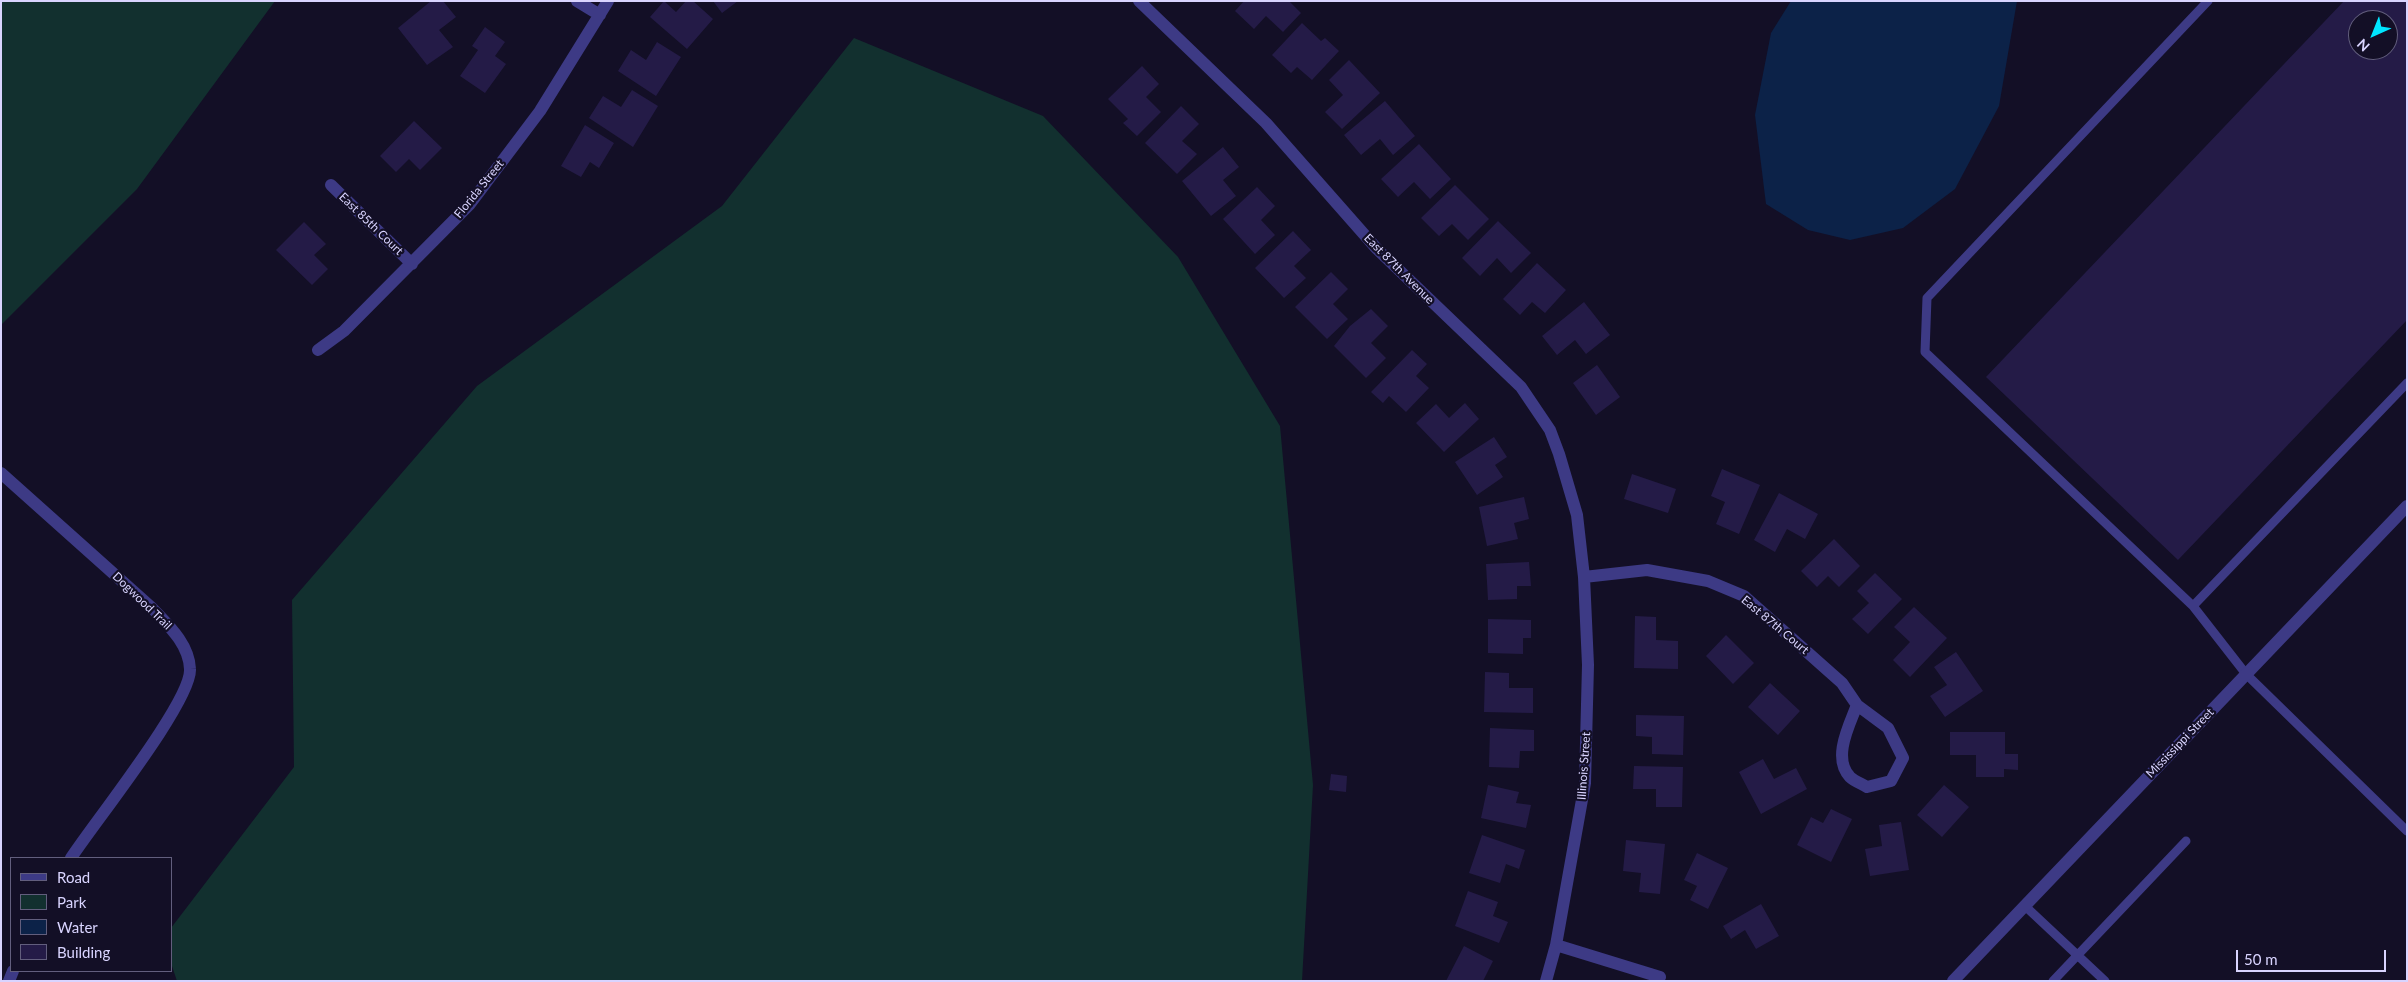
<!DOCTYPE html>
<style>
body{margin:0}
#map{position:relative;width:2408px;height:982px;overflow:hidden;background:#130f26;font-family:Lato,sans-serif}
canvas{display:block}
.frame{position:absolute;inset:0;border:2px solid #d9d4ff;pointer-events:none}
.legend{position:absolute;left:10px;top:857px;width:162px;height:115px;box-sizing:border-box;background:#130f26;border:1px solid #625e7d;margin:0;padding:6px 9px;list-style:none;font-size:15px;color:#d9d4ff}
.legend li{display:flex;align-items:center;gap:10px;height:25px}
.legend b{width:25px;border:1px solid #625e7d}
.north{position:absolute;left:2348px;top:10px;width:50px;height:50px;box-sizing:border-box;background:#130f26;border:1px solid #625e7d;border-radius:50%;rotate:224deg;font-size:14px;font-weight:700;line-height:20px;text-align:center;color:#d9d4ff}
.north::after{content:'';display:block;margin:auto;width:18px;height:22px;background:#00e5ff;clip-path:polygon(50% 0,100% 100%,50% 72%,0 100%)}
.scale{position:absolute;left:2236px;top:950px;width:150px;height:22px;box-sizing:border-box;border:2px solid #d9d4ff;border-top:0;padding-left:6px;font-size:15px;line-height:18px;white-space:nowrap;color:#d9d4ff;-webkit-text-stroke:4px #130f26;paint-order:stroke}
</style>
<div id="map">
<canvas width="2408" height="982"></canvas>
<div class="frame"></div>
<ul class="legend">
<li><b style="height:6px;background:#3d3a85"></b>Road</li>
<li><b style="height:14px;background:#12302f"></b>Park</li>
<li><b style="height:14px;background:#0c2248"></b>Water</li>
<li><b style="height:14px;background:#241b47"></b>Building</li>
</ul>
<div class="north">N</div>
<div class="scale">50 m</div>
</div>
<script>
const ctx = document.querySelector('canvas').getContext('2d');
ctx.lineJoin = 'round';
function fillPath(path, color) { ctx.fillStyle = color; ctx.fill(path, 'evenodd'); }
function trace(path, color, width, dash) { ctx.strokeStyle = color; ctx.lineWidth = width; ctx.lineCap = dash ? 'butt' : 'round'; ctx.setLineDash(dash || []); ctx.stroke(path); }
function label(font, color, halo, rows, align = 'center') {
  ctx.font = font + ' Lato,sans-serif'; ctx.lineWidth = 4.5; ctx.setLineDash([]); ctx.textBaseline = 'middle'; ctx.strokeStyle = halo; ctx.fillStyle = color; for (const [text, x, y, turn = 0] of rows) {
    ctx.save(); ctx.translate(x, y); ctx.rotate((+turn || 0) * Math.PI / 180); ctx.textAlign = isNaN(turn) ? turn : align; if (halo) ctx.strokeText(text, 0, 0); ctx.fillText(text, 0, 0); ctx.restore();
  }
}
fillPath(new Path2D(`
 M1,1h274l-138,188 -136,136z
 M854,38l189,78 135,141 102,169 33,359 -11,196h-1125l-6,-18v-35l123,-161 -2,-167 185,-214 245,-180z`), '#12302f');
fillPath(new Path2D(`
 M1791,1h226l-18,105 -44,83 -52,39 -53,12 -42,-10 -42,-26 -11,-89 16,-82z`), '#0c2248');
fillPath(new Path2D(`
 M431,1h12l13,16 -17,13 14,17 -26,18 -29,-37z
 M664,1l12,11 10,-11h7l20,18 -26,30 -37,-32z
 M713,1h25l-16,12z
 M1244,1h45l12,12 -18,19 -17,-16 -12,13 -19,-18z
 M2344,1h63v319l-229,240 -192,-183zM2358,20h30v30h-30z
 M1302,23l19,18 4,-3 14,13 -27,29 -15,-13 -6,6 -19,-18z
 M485,27l20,15 -10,14 11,8 -21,29 -25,-17 18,-26 -6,-4z
 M657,42l24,15 -25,39 -38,-25 13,-21 15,10z
 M1349,60l31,33 -38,36 -17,-17 18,-17 -14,-15z
 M1142,66l17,18 -13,13 15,15 -24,24 -14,-13 5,-4 -20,-20z
 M632,90l26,16 -25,41 -44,-29 14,-22 18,11z
 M1385,101l30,35 -22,19 -13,-16 -19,16 -17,-20z
 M1181,106l18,18 -17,17 15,13 -20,20 -32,-31z
 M414,121l28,27 -22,22 -11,-11 -13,13 -16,-16z
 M585,125l29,18 -15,25 -9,-6 -9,15 -20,-11z
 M1419,144l32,35 -21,20 -16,-17 -16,15 -17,-18z
 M1223,147l16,20 -16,13 13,16 -25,20 -29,-35z
 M1455,185l34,34 -21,21 -16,-16 -13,12 -18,-18z
 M1257,187l18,19 -14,14 14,15 -20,19 -32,-35z
 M1498,221l33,32 -20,20 -14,-15 -17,18 -18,-18z
 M304,222l22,22 -12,11 14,14 -16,16 -36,-35z
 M1293,231l18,19 -17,16 12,12 -22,20 -29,-30z
 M1537,263l29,27 -21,23 -13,-11 -12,13 -17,-16z
 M1331,272l17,17 -15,15 15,15 -21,20 -32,-32z
 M1584,302l26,33 -24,19 -11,-14 -18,15 -15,-19z
 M1371,309l17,17 -17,17 15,15 -20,20 -32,-32 16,-20z
 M1412,350l15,14 -11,12 13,12 -23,24 -17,-16 -6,7 -12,-11z
 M1597,365l23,32 -24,18 -23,-32z
 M1465,403l14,16 -35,33 -28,-29 20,-19 13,14z
 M1494,437l13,20 -12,8 8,12 -26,18 -22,-33z
 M1722,469l38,16 -21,49 -23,-10 9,-22 -14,-6z
 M1632,474l44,15 -8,24 -44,-14z
 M1779,493l39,21 -13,25 -18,-10 -12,23 -21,-12z
 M1524,497l5,22 -15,4 4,16 -31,7 -8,-39z
 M1834,539l26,27 -21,21 -11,-11 -11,11 -16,-16z
 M1529,562l2,24h-14v13l-29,1 -2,-36z
 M1875,573l27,26 -34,35 -16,-15 17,-16 -12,-12z
 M1914,607l33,31 -37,39 -17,-17 17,-18 -16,-15z
 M1635,616l21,1v23l22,1v28l-44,-1z
 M1488,619l43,1v18h-8v16l-35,-1z
 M1726,635l28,28 -21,21 -27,-28z
 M1956,652l27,39 -38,26 -15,-21 17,-11 -13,-18z
 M1485,672l24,1v15h24v25l-49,-1z
 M1770,683l30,28 -22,24 -30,-28z
 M1636,715l48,1 -1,39 -31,-1v-17l-16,-1z
 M1490,728l44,2v21h-14l-1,17 -30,-1z
 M1950,732h55v22h13v16l-14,-1v8h-28v-22h-26z
 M1763,759l11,20 22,-11 11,21 -46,25 -22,-42z
 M1634,766l49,1 -1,40h-26v-18h-23z
 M1331,774l16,2 -1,16 -17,-2z
 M1488,785l31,7 -3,11 15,2 -5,23 -45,-10z
 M1944,785l25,22 -27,30 -25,-22z
 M1831,809l21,10 -21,43 -34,-17 14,-28 12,6z
 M1901,822l8,48 -39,6 -5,-27 17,-3 -3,-21z
 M1482,835l43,15 -6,19 -13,-5 -6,19 -31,-10z
 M1626,840l39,4 -5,50 -21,-2 2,-19 -18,-2z
 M1697,853l31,15 -20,41 -18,-9 7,-14 -13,-6z
 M1468,891l30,11 -5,14 15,6 -9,21 -44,-17z
 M1761,904l18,32 -23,13 -11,-19 -14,9 -8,-13z
 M1464,946l29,15 -10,20h-37z`), '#241b47');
trace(new Path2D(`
 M2208,1l-281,297 -2,54 268,254 53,68 161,157
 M2193,606l214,-223
 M2025,906l80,75
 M2053,981l133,-140`), '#3d3a85', 9);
trace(new Path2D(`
 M577,1l23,14
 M1139,1l127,122 111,126 144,138 29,43 9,24 18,61 7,62 4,88 -3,118 -29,162 -10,36
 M331,185l81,79
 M318,350l26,-19 126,-127 70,-93 68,-110
 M1,473l151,135c16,17 37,36 38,61 2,32 -97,155 -119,189
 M1584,577l63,-7 61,11 36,15 98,87 15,22 31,23 15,30 -12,23 -24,6c-5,-3 -13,-6 -17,-10 -18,-19 -1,-51 7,-72
 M1556,945l104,32
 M9,981l4,-10`), '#3d3a85', 12);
trace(new Path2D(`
 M1953,981l454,-475`), '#3d3a85', 12);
label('12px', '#d9d4ff', '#130f26', [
 ["Florida Street",479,189,-51],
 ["East 85th Court",371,224,44],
 ["East 87th Avenue",1399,269,45],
 ["Dogwood Trail",142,601,44],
 ["East 87th Court",1775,625,40],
 ["Mississippi Street",2180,743,-46],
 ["Illinois Street",1584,766,-86]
]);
</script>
